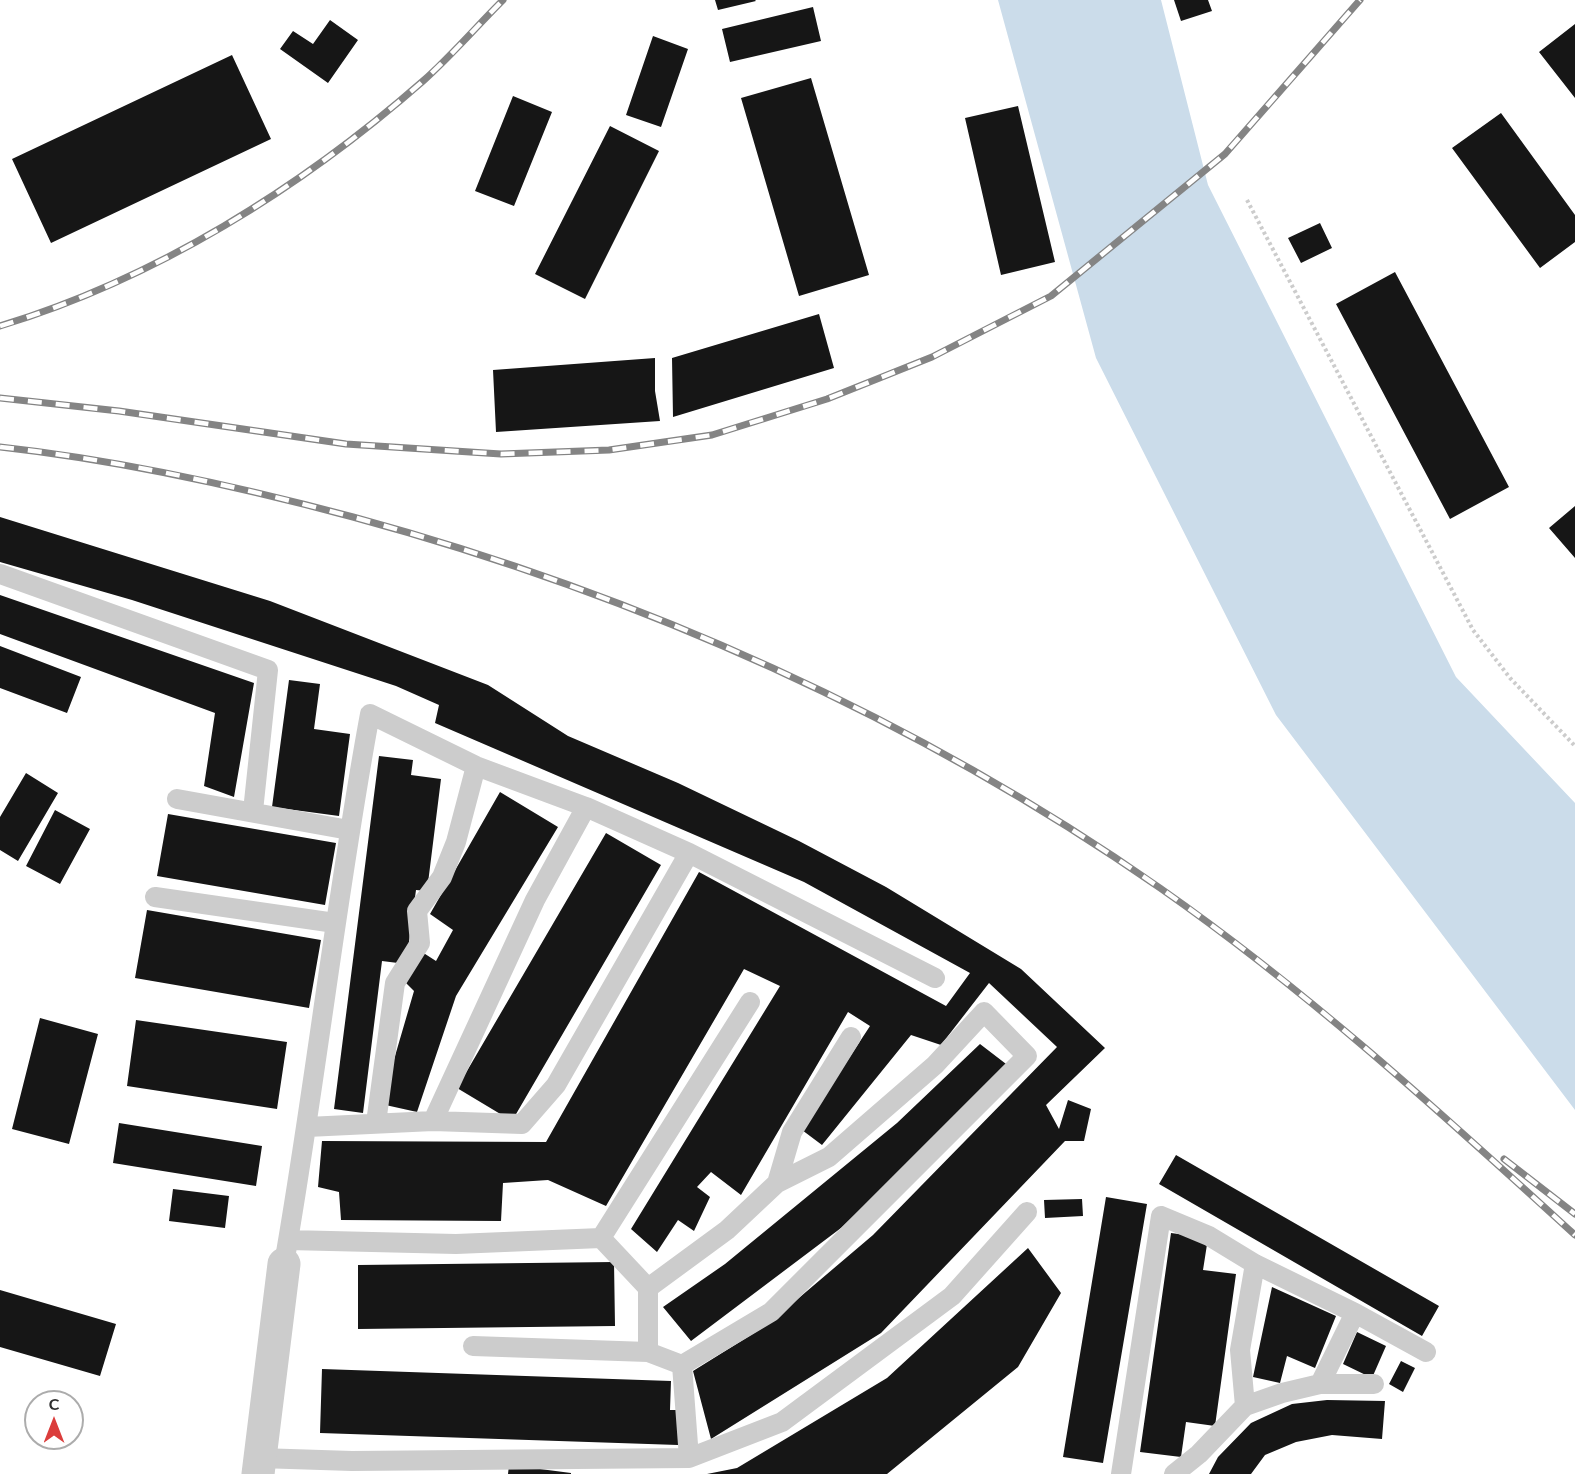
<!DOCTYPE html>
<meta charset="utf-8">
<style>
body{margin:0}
#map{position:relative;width:1575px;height:1474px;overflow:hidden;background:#fff;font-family:Lato,sans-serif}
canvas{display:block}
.north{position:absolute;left:24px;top:1390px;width:60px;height:60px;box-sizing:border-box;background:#fff;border:2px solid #acacac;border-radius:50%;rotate:0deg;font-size:16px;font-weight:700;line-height:24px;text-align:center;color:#2f2f2f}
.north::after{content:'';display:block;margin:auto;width:21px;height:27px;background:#db3d3c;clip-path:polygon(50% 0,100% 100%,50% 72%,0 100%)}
</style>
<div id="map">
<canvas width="1575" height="1474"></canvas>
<div class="north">С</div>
</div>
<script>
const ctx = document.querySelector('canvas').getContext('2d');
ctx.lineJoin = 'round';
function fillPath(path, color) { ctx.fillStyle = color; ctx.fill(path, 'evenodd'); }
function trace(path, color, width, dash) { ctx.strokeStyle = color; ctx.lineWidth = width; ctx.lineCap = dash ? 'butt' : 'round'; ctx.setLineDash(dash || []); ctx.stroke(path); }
fillPath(new Path2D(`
 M998,0h163l47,185 248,492 119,126v307l-299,-395 -180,-357z`), '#cbdcea');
fillPath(new Path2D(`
 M715,0h40l1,1 -38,9z
 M1174,0h34l4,11 -31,10z
 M813,7l8,34 -91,21 -8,-33z
 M330,20l28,20 -30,43 -48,-34 13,-18 20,13z
 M1575,24v74l-36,-46z
 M653,36l35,13 -27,78 -35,-12z
 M232,55l39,84 -220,104 -39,-84z
 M811,78l58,197 -70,21 -58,-198z
 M513,96l39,16 -38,94 -39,-15z
 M1018,106l37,156 -54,13 -36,-157z
 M1501,113l74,102v27l-35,26 -88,-120z
 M610,126l49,25 -74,148 -50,-25z
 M1320,223l12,25 -31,15 -13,-25z
 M1395,272l114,215 -59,32 -114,-215z
 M819,314l15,54 -161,49 -1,-59z
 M655,358v33l5,30 -164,11 -3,-62z
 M1575,506v52l-26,-30z
 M0,517l270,84 218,84 80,51 110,47 121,58 87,46 135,82 84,79 -59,57 13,24 9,-29 23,9 -7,32h-19l-184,192 -170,106 -18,-68 74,-46 106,-90 184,-188 -68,-64 -48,62 -30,-10 -89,110 -20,-15 68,-104 -22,-14 -107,183 -30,-23 -14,15 13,10 -16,34 -16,-11 -21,32 -26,-23 149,-243 -36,-17 -138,237 -58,-26 -45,3 -2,38 -160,-1 -2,-28 -21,-5 4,-46 224,1 153,-270 247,134 24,-33 -166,-91 -369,-159 4,-18 -43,-19 -264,-86 -132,-38z
 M0,595l254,88 -20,114 -30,-11 11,-73 -215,-79z
 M0,646l81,31 -14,36 -67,-25z
 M289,680l31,4 -6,45 36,5 -11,82 -67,-9z
 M379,756l34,4 -2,15 30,4 -14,112 -11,-1 -10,74 -24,-3 -19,152 -29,-4z
 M26,773l32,20 -40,68 -18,-11v-33z
 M500,792l58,35 -102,169 -39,116 -36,-8 33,-113 -8,-8 16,-31 14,9 17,-31 -23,-16z
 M55,810l35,19 -30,55 -34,-18z
 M168,814l168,29 -11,62 -168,-29z
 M606,833l55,32 -149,256 -55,-33z
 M147,910l174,30 -12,68 -174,-30z
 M40,1018l58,16 -29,110 -57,-15z
 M136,1020l151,22 -10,67 -150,-23z
 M980,1044l30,23 -169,161 -150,113 -28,-34 62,-43 172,-141z
 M119,1123l143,23 -6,40 -143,-23z
 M1176,1155l263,151 -17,30 -263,-152z
 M173,1189l56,7 -4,32 -56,-7z
 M1106,1197l41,7 -44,259 -40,-6z
 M1082,1199l1,17 -38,2 -1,-18z
 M1171,1233l37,5 -5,32 33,4 -21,152 -29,-4 -5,35 -41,-5z
 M1028,1248l33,45 -43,74 -131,107h-180l30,-6 150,-90z
 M614,1262l1,64 -257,3v-64z
 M1272,1287l64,29 -21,52 -28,-12 -7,27 -27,-6z
 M0,1290l116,34 -16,52 -100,-29z
 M1357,1332l29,14 -14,32 -29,-14z
 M1401,1361l14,7 -12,24 -14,-8z
 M322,1369l349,12 -1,29h9l-1,35 -358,-12z
 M1327,1400l58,1 -3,38 -50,-4 -36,7 -31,13 -14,19h-42l9,-17 33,-34 41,-19z
 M509,1465l62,8v1h-63z`), '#161616');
trace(new Path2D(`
 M1247,200l226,430 37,48 65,68`), '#ccc', 4, [3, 3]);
trace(new Path2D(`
 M0,574l268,96 -15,141
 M177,799l172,31
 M155,897l180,26
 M433,1121l89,3 34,-39 133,-232
 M376,1123l19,-140 25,-40 -3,-32 25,-34 14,-35 20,-76
 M307,1127l126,-6 102,-221 51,-93
 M601,1238l47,50
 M288,1240l168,4 145,-6 149,-236
 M284,1264c32,-183 52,-367 86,-550l106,52 110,41 103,46 246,125
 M473,1346l175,6 34,13 7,93
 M648,1352v-64l79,-58 50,-47 15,-51 59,-95
 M682,1365l89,-53 256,-256 -43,-44 -49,53 -106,92 -52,26
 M1320,1384l35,-71
 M1245,1406l37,-13 38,-9h54
 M259,1458l93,3 337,-3 93,-36 170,-126 75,-84
 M1121,1474l40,-258 48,20 46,28 100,49 71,39
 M1174,1474l25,-20 46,-48 -5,-56 15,-86`), '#ccc', 20);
trace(new Path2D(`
 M258,1474l26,-210`), '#ccc', 33);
const rail = new Path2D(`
 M0,326c155,-47 301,-138 423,-245 28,-25 53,-54 80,-81
 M0,398l119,13 227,33 155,10 108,-4 103,-15 115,-36 105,-42 119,-61 174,-142 135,-154
 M0,447c119,13 237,39 353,70 287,78 563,201 807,371 149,104 281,225 415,347
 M1504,1159l71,55`);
trace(rail, '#848484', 7);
trace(rail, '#fff', 4.5, [14]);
</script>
